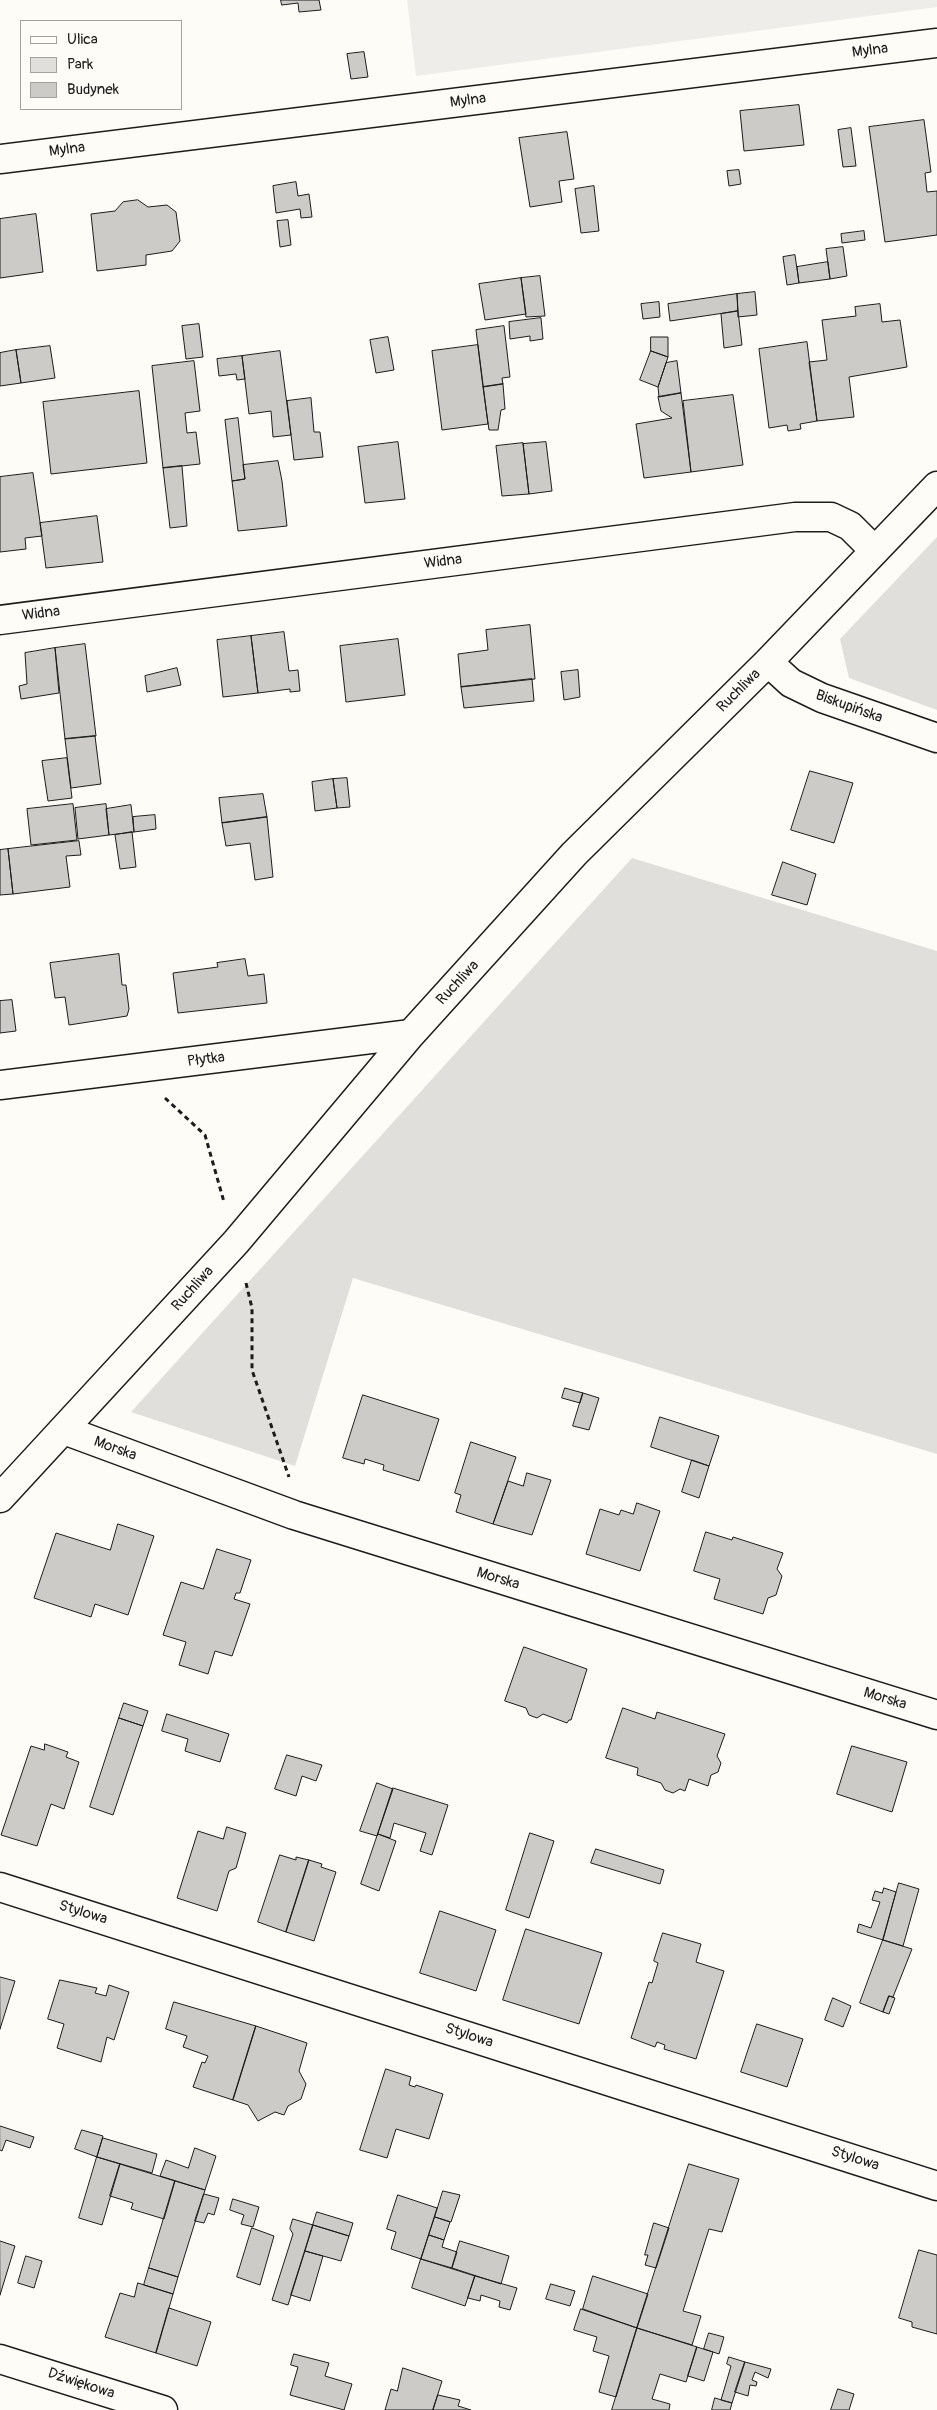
<!DOCTYPE html>
<meta charset="utf-8">
<style>
body{margin:0}
#map{position:relative;width:937px;height:2410px;overflow:hidden;background:#fdfcf7;font-family:Pangolin,sans-serif}
canvas{display:block}
.legend{position:absolute;left:20px;top:20px;width:162px;height:90px;box-sizing:border-box;background:#fdfcf7;border:1px solid #a3a29f;margin:0;padding:6px 9px;list-style:none;font-size:15px;color:#1c1c1c}
.legend li{display:flex;align-items:center;gap:10px;height:25px}
.legend b{width:25px;border:1px solid #a3a29f}
</style>
<div id="map">
<canvas width="937" height="2410"></canvas>
<ul class="legend">
<li><b style="height:6px;background:#fdfcf7"></b>Ulica</li>
<li><b style="height:14px;background:#e0dfdb"></b>Park</li>
<li><b style="height:14px;background:#cccbc8"></b>Budynek</li>
</ul>
</div>
<script>
const ctx = document.querySelector('canvas').getContext('2d');
ctx.lineJoin = 'round';
function fillPath(path, color) { ctx.fillStyle = color; ctx.fill(path, 'evenodd'); }
function trace(path, color, width, dash) { ctx.strokeStyle = color; ctx.lineWidth = width; ctx.lineCap = dash ? 'butt' : 'round'; ctx.setLineDash(dash || []); ctx.stroke(path); }
function label(font, color, halo, rows, align = 'center') {
  ctx.font = font + ' Pangolin,sans-serif'; ctx.lineWidth = 5; ctx.setLineDash([]); ctx.textBaseline = 'middle'; ctx.strokeStyle = halo; ctx.fillStyle = color; for (const [text, x, y, turn = 0] of rows) {
    ctx.save(); ctx.translate(x, y); ctx.rotate((+turn || 0) * Math.PI / 180); ctx.textAlign = isNaN(turn) ? turn : align; if (halo) ctx.strokeText(text, 0, 0); ctx.fillText(text, 0, 0); ctx.restore();
  }
}
fillPath(new Path2D(`
 M407,0h530v7l-521,69z`), '#eeede9');
fillPath(new Path2D(`
 M937,537v173l-88,-32 -9,-39z
 M632,858l305,93v503l-584,-176 -58,188 -164,-54z`), '#e0dfdb');
const building = new Path2D(`
 M281,0h38l2,10 -22,2 -1,-9 -16,2z
 M364,52l4,25 -17,2 -4,-25z
 M799,105l5,40 -60,6 -4,-40z
 M924,120l7,52 -6,1 2,19 10,-1v44l-52,7 -16,-115z
 M851,128l5,38 -13,1 -5,-37z
 M567,132l7,47 -15,2 3,21 -32,5 -11,-69z
 M739,170l2,14 -12,2 -2,-15z
 M296,182l2,14 11,-2 3,23 -11,1 -1,-9 -24,4 -3,-27z
 M594,186l5,45 -18,2 -6,-44z
 M138,200l10,7 19,-2 9,7 4,29 -8,10 -26,4v10l-49,6 -6,-57 24,-3 8,-9z
 M36,214l7,58 -43,6v-59z
 M288,220l3,25 -11,2 -3,-26z
 M864,231l1,9 -23,3 -1,-9z
 M843,247l4,29 -17,3 -4,-30z
 M795,255l4,28 -12,2 -4,-28z
 M828,262l2,17 -31,4 -2,-16z
 M540,276l5,40 -19,1 -5,-39z
 M521,278l5,36 -41,6 -6,-36z
 M755,292l2,23 -19,2 -1,-23z
 M737,294l1,17 -68,10 -2,-17z
 M659,302l1,15 -17,2 -2,-15z
 M880,304l2,18 18,-2 7,47 -58,10 5,40 -37,4 -8,-59 18,-2 -5,-40 34,-4 -1,-9z
 M738,311l4,34 -18,3 -3,-34z
 M541,318l2,21 -13,2v-5l-20,3 -1,-17z
 M199,324l4,33 -17,2 -4,-33z
 M504,326l6,51 -8,1 1,6 -20,3 -7,-57z
 M388,337l6,33 -18,3 -6,-33z
 M651,337h17v20l-17,-6z
 M807,342l10,79 -17,3 1,5 -13,2 -1,-6 -18,3 -10,-79z
 M478,345l10,79 -46,6 -10,-79z
 M50,346l5,32 -34,5 -5,-33z
 M16,350l5,33 -21,3v-33z
 M280,351l11,84 -18,2 -2,-26 -22,3 -7,-58z
 M651,351l17,6 -10,30 -18,-7z
 M242,356l3,23 -8,1 -1,-6 -17,2 -2,-17z
 M194,361l6,50 -15,2 2,20 9,-1 4,32 -37,4 -11,-102z
 M677,361l4,32 -22,4 -1,-10 8,-24z
 M503,384l2,25 -4,1 -3,20h-9l-6,-43z
 M139,391l8,72 -96,11 -8,-72z
 M681,393l10,79 -47,6 -8,-54 36,-6 -11,-7 -3,-14z
 M733,395l10,70 -52,7 -8,-71z
 M311,398l3,34h6l3,25 -29,3 -7,-59z
 M238,418l7,61 -13,2 -7,-61z
 M398,442l7,57 -40,4 -7,-56z
 M546,442l6,49 -23,3 -6,-50z
 M523,443l6,51 -27,2 -6,-50z
 M278,461l4,20 5,45 -49,5 -6,-50 13,-2 -2,-14z
 M182,466l5,60 -17,2 -7,-60z
 M33,473l9,63 -17,2 1,11 -26,3v-75z
 M97,516l6,46 -57,6 -6,-45z
 M530,625l5,54 -74,8 -3,-33 30,-4 -2,-20z
 M284,632l5,39 9,-1 2,21 -10,1v-3l-32,4 -7,-57z
 M251,636l7,57 -35,4 -6,-57z
 M398,639l7,56 -59,7 -6,-56z
 M85,644l11,92 -31,3 -10,-91z
 M55,648l4,45 -38,6 -2,-13 8,-2 -2,-31z
 M177,668l4,17 -34,7 -2,-16z
 M578,670l2,27 -16,3 -3,-28z
 M532,679l2,22 -70,7 -3,-21z
 M95,736l6,48 -30,4 -6,-49z
 M67,758l5,40 -24,3 -6,-40z
 M810,771l43,12 -19,60 -43,-13z
 M347,778l3,29 -13,1 -4,-29z
 M333,779l4,29 -22,3 -3,-29z
 M263,794l4,23 -45,6 -3,-25z
 M73,804l4,36 -46,5 -4,-36z
 M106,804l3,31 -31,4 -3,-31z
 M131,805l3,27 -25,3 -3,-26z
 M155,815l1,14 -22,3 -1,-15z
 M267,817l6,60 -18,3 -5,-37 -24,3 -4,-23z
 M132,832l4,35 -16,2 -5,-34z
 M79,841l2,14 -15,1 4,31 -57,7 -5,-45z
 M8,849l5,45 -13,1v-45z
 M783,862l33,12 -9,31 -35,-10z
 M119,954l3,31h4l3,24 -2,7 -58,9 -4,-28 -10,1 -5,-35z
 M245,959l3,17 16,-2 3,29 -89,10 -5,-40 45,-6 -1,-4z
 M12,1000l4,31 -16,2v-32z
 M565,1388l18,5 -3,10 -18,-5z
 M583,1393l16,5 -10,32 -16,-4z
 M363,1395l76,24 -20,62 -36,-11 1,-5 -19,-6 -1,5 -21,-6z
 M660,1417l59,19 -10,30 -58,-19z
 M471,1442l45,15 -23,67 -37,-12 5,-17 -6,-2z
 M692,1460l17,6 -10,32 -17,-6z
 M527,1473l24,7 -19,55 -39,-11 15,-43 15,5z
 M637,1503l23,8 -20,60 -54,-17 14,-45 19,6 2,-5 12,4z
 M118,1524l36,12 -26,79 -33,-11 -4,13 -57,-19 22,-65 54,17z
 M706,1532l26,8 1,-3 50,16 -6,16 5,7 -6,19 -8,3 -5,16 -49,-15 6,-20 -26,-8z
 M217,1549l34,11 -11,33h-4l-2,6 16,5 -18,52 -17,-5 -7,23 -29,-9 7,-23 -23,-7 18,-53 22,7z
 M524,1647l63,22 -16,51h-2l-2,3 -24,-9 -6,4 -8,-3 -3,-7 -21,-7z
 M124,1703l24,8 -5,15 -24,-8z
 M623,1708l32,11 2,-7 68,22 -8,22 4,7 -3,9 -7,3 -3,11 -19,-7 -4,12 -5,-2 -7,4 -8,-3 -4,-7 -24,-8 1,-7 -32,-10z
 M167,1714l62,20 -9,28 -35,-11 3,-12 -26,-8z
 M119,1718l24,8 -30,89 -23,-8z
 M45,1744l23,8 -2,5 13,5 -15,47 -13,-5 -14,42 -36,-11 30,-89 13,4z
 M852,1746l55,16 -15,50 -55,-18z
 M287,1755l35,10 -6,16 -14,-5 -6,20 -21,-7z
 M377,1783l16,6 -16,47 -17,-5z
 M393,1788l55,17 -16,50 -12,-4 6,-18 -32,-10 -4,15 -12,-4z
 M227,1827l19,6 -10,35 -7,3 -12,40 -40,-13 21,-67 25,8z
 M530,1833l24,8 -25,77 -23,-8z
 M378,1834l18,7 -17,50 -18,-7z
 M596,1849l68,21 -4,14 -69,-21z
 M280,1855l16,5v-3l13,3 -23,72 -28,-10z
 M309,1860l13,4 -1,3 15,5 -22,69 -28,-9z
 M899,1883l20,6 -16,57 -20,-6z
 M884,1888l12,4 -13,48 -26,-8 2,-8 12,4 9,-26 -8,-2 3,-9 7,2z
 M440,1911l56,19 -20,61 -56,-18z
 M526,1929l76,24 -23,71 -76,-24z
 M663,1933l38,11 -5,18 28,9 -28,88 -32,-10 1,-4 -8,-3 -2,5 -24,-9 18,-56 3,1 6,-20 -4,-2z
 M883,1940l29,9 -19,48 -4,-1 -6,16 -23,-9z
 M0,1977l15,4 -15,48z
 M60,1980l37,8 -2,5 11,3 3,-11 20,7 -15,48 -7,-3 -6,25 -44,-14 7,-24 -16,-5z
 M889,1996l6,2 -6,16 -6,-2z
 M833,1998l18,8 -8,21 -18,-7z
 M174,2002l82,24 -23,74 -40,-13 9,-25 3,1 3,-7 -25,-9 4,-11 -21,-7z
 M757,2024l46,15 -16,48 -46,-15z
 M256,2026l51,17 -8,28 7,13 -5,15 -13,7 -4,9 -9,-3 -17,9 -10,-16 -15,-5z
 M386,2069l25,8 -2,8 6,2 1,-2 27,9 -14,45 -33,-10 -9,29 -27,-8z
 M0,2126l34,11 -4,11 -24,-8 -4,11 -2,-1z
 M82,2130l21,6 -6,21 -22,-8z
 M103,2138l54,16 -5,19 -55,-16z
 M195,2148l21,8 -11,34 -45,-14 6,-16 22,8z
 M97,2157l23,7 -18,61 -23,-7z
 M120,2164l55,17 -11,38 -33,-10 2,-6 -23,-7z
 M689,2164l50,15 -17,53 -13,-3 -26,82 18,5 -9,29 -55,-17z
 M175,2181l30,9 -27,87 -29,-9z
 M443,2191l17,4 -9,27 -16,-5z
 M204,2194l15,4 -5,17 -6,-2 -4,10 -9,-2z
 M398,2195l39,13 -16,51 -30,-10 5,-17 -9,-3z
 M233,2199l26,8 -6,20 -12,-3 3,-9 -14,-5z
 M317,2212l36,11 -4,13 -36,-11z
 M435,2217l15,5 -6,18 -15,-5z
 M293,2219l20,6 -25,80 -16,-5 21,-66 -3,-5z
 M654,2223l15,5 -13,40 -11,-3 3,-10h-3z
 M313,2225l36,11 -8,25 -36,-10z
 M252,2228l22,8 -14,49 -23,-8z
 M429,2235l15,5 -2,7 15,5 -5,16 -31,-9z
 M0,2241l15,5 -15,49z
 M460,2241l49,15 -8,28 -49,-16z
 M919,2250l18,5v79l-25,-7v-5l-13,-4z
 M305,2251l18,5 -13,45 -19,-6z
 M26,2256l16,5 -8,27 -16,-5z
 M421,2259l54,17 -10,30 -53,-18z
 M149,2268l29,9 -5,17 -29,-9z
 M475,2276l42,12 -7,22 -11,-3 1,-6 -19,-6 -1,6 -12,-3z
 M593,2276l55,18 -11,34 -54,-19z
 M138,2283l35,11 -17,59 -51,-16 15,-44 14,4z
 M551,2284l24,7 -5,15 -24,-7z
 M169,2308l42,14 -14,44 -41,-13z
 M581,2309l56,19 -21,69 -17,-5 10,-36 -16,-5 4,-14 -23,-7z
 M637,2328l60,19 -11,35 -26,-8 -8,25 18,5 -1,6h-57z
 M709,2333l15,4 -5,17 -15,-5z
 M697,2347l16,5 -9,29 -16,-5z
 M294,2354l35,9 -4,13 27,8 -8,26 -54,-15 8,-28 -7,-2z
 M729,2357l16,5 -13,41 -11,-3 10,-34 -4,-2z
 M745,2362l26,7 -3,9 -13,-6 -3,8 5,2 -1,4 -6,-1 -2,11 -13,-4z
 M403,2368l39,13 -9,29h-48l6,-21 6,2z
 M838,2389l16,5 -5,16h-18z
 M438,2395l22,5 -2,6 13,4h-38z
 M715,2398l17,5 -2,7h-18z`);
fillPath(building, '#cccbc8');
trace(building, '#1c1c1c', 1);
const minor = new Path2D(`
 M0,159l937,-116
 M0,620l795,-103h36l19,9 24,24
 M768,662l23,21 31,15 115,40
 M0,1085l411,-51
 M64,1430l230,85 643,200
 M0,1498l236,-256 175,-208 163,-180 194,-192 169,-176
 M0,1887l937,299
 M0,2359l163,51`);
trace(minor, '#1c1c1c', 31);
trace(new Path2D(`
 M165,1098l40,37 19,67
 M246,1283l6,25v62l37,107`), '#1c1c1c', 3, [5, 4]);
trace(minor, '#fdfcf7', 28);
label('15px', '#1c1c1c', '#fdfcf7', [
 ["Mylna",870,51,-7],
 ["Mylna",468,101,-7],
 ["Mylna",67,150,-7],
 ["Widna",443,562,-7],
 ["Widna",41,614,-7],
 ["Ruchliwa",739,691,-45],
 ["Biskupińska",849,707,20],
 ["Ruchliwa",458,983,-47],
 ["Płytka",206,1060,-7],
 ["Ruchliwa",193,1289,-48],
 ["Morska",115,1449,20],
 ["Morska",498,1579,17],
 ["Morska",885,1699,17],
 ["Stylowa",83,1913,17],
 ["Stylowa",469,2036,18],
 ["Stylowa",855,2159,18],
 ["Dźwiękowa",81,2384,18]
]);
</script>
